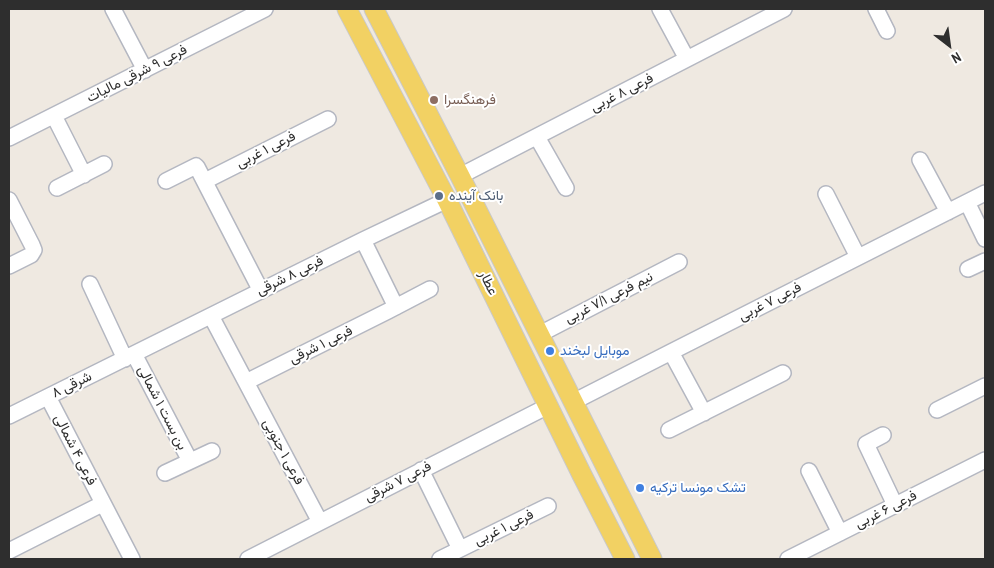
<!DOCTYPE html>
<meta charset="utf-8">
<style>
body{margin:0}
#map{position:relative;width:994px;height:568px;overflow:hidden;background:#efe9e1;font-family:"Archivo Narrow",sans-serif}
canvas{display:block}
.frame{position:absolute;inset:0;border:10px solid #2e2e2e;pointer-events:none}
.north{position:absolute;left:924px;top:20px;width:50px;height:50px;-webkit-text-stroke:4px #fff;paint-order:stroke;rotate:150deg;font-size:14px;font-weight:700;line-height:20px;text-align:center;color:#2e2e2e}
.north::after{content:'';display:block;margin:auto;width:18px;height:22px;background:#2e2e2e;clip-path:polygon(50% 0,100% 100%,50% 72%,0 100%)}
</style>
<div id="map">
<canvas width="994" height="568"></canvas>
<div class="frame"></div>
<div class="north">N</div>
</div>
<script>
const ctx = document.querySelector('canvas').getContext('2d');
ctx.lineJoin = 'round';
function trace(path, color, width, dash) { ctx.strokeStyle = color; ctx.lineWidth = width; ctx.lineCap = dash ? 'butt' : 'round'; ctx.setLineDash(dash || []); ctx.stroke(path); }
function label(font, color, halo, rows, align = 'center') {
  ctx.font = font + ' "Archivo Narrow",Vazirmatn,sans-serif'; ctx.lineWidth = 4; ctx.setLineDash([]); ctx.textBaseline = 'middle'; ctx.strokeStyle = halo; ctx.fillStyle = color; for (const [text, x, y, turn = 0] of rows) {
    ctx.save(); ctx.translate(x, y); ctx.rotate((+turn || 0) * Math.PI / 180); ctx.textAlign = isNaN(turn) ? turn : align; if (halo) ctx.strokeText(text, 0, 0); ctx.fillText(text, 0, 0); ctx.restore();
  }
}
const minor = new Path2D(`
 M113,9l32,61
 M660,9l27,50
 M876,9l11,22
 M54,116l30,59
 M537,137l29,51
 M9,138l256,-129
 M920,160l28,52
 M460,176l324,-167
 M166,181l30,-15 1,1 64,124
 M205,181l123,-62
 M57,188l47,-24
 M826,194l32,63
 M9,200l23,45 2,5 -3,5 -22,11
 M967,202l18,37
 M363,240l33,67
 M968,269l17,-8
 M90,284l35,75
 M211,316l109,206
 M540,334l139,-72
 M671,352l33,61
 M134,354l56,107
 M246,382l142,-71 42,-22
 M48,397l84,162
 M573,402l98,-50 314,-159
 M937,410l48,-24
 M9,416l354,-176 84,-40
 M669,430l114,-57
 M883,435l-17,9 29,61
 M421,470l39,79
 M809,471l31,62
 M165,473l47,-22
 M9,551l93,-47
 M248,559l300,-153
 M440,559l108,-53
 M788,559l197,-99`);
const major = new Path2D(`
 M347,9l100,191 135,275 43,84
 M374,9l86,167 192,383`);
trace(minor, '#b4b7c1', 18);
trace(major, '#c9c9c9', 21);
trace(minor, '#fff', 15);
trace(major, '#f2d163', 19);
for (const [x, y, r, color] of [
 [434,100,5,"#8d6e63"],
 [439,196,5,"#5c6f8a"],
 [550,351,5,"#3f7fe0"],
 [640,488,5,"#3f7fe0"]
]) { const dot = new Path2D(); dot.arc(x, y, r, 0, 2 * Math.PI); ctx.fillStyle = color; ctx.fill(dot); trace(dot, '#fff', 2); }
label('14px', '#2e2e2e', '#fff', [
 ["فرعی ۹ شرقی مالیات",137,74,-27],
 ["فرعی ۸ غربی",622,93,-27],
 ["فرعی ۱ غربی",266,150,-27],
 ["فرعی ۸ شرقی",290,276,-26],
 ["عطار",488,283,64],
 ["نیم فرعی ۷/۱ غربی",609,298,-27],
 ["فرعی ۷ غربی",770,302,-27],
 ["فرعی ۱ شرقی",321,345,-26],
 ["۸ شرقی",72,385,-26],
 ["بن بست ۱ شمالی",162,408,63],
 ["فرعی ۴ شمالی",75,450,63],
 ["فرعی ۱ جنوبی",283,452,62],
 ["فرعی ۷ شرقی",398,482,-27],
 ["فرعی ۶ غربی",886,510,-27],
 ["فرعی ۱ غربی",504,528,-26]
]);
label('14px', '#785e54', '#fff', [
 ["فرهنگسرا",444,100]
], 'left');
label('14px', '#4e5e75', '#fff', [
 ["بانک آینده",449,196]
], 'left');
label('14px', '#366cbe', '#fff', [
 ["موبایل لبخند",560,351],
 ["تشک مونسا ترکیه",650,488]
], 'left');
</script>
